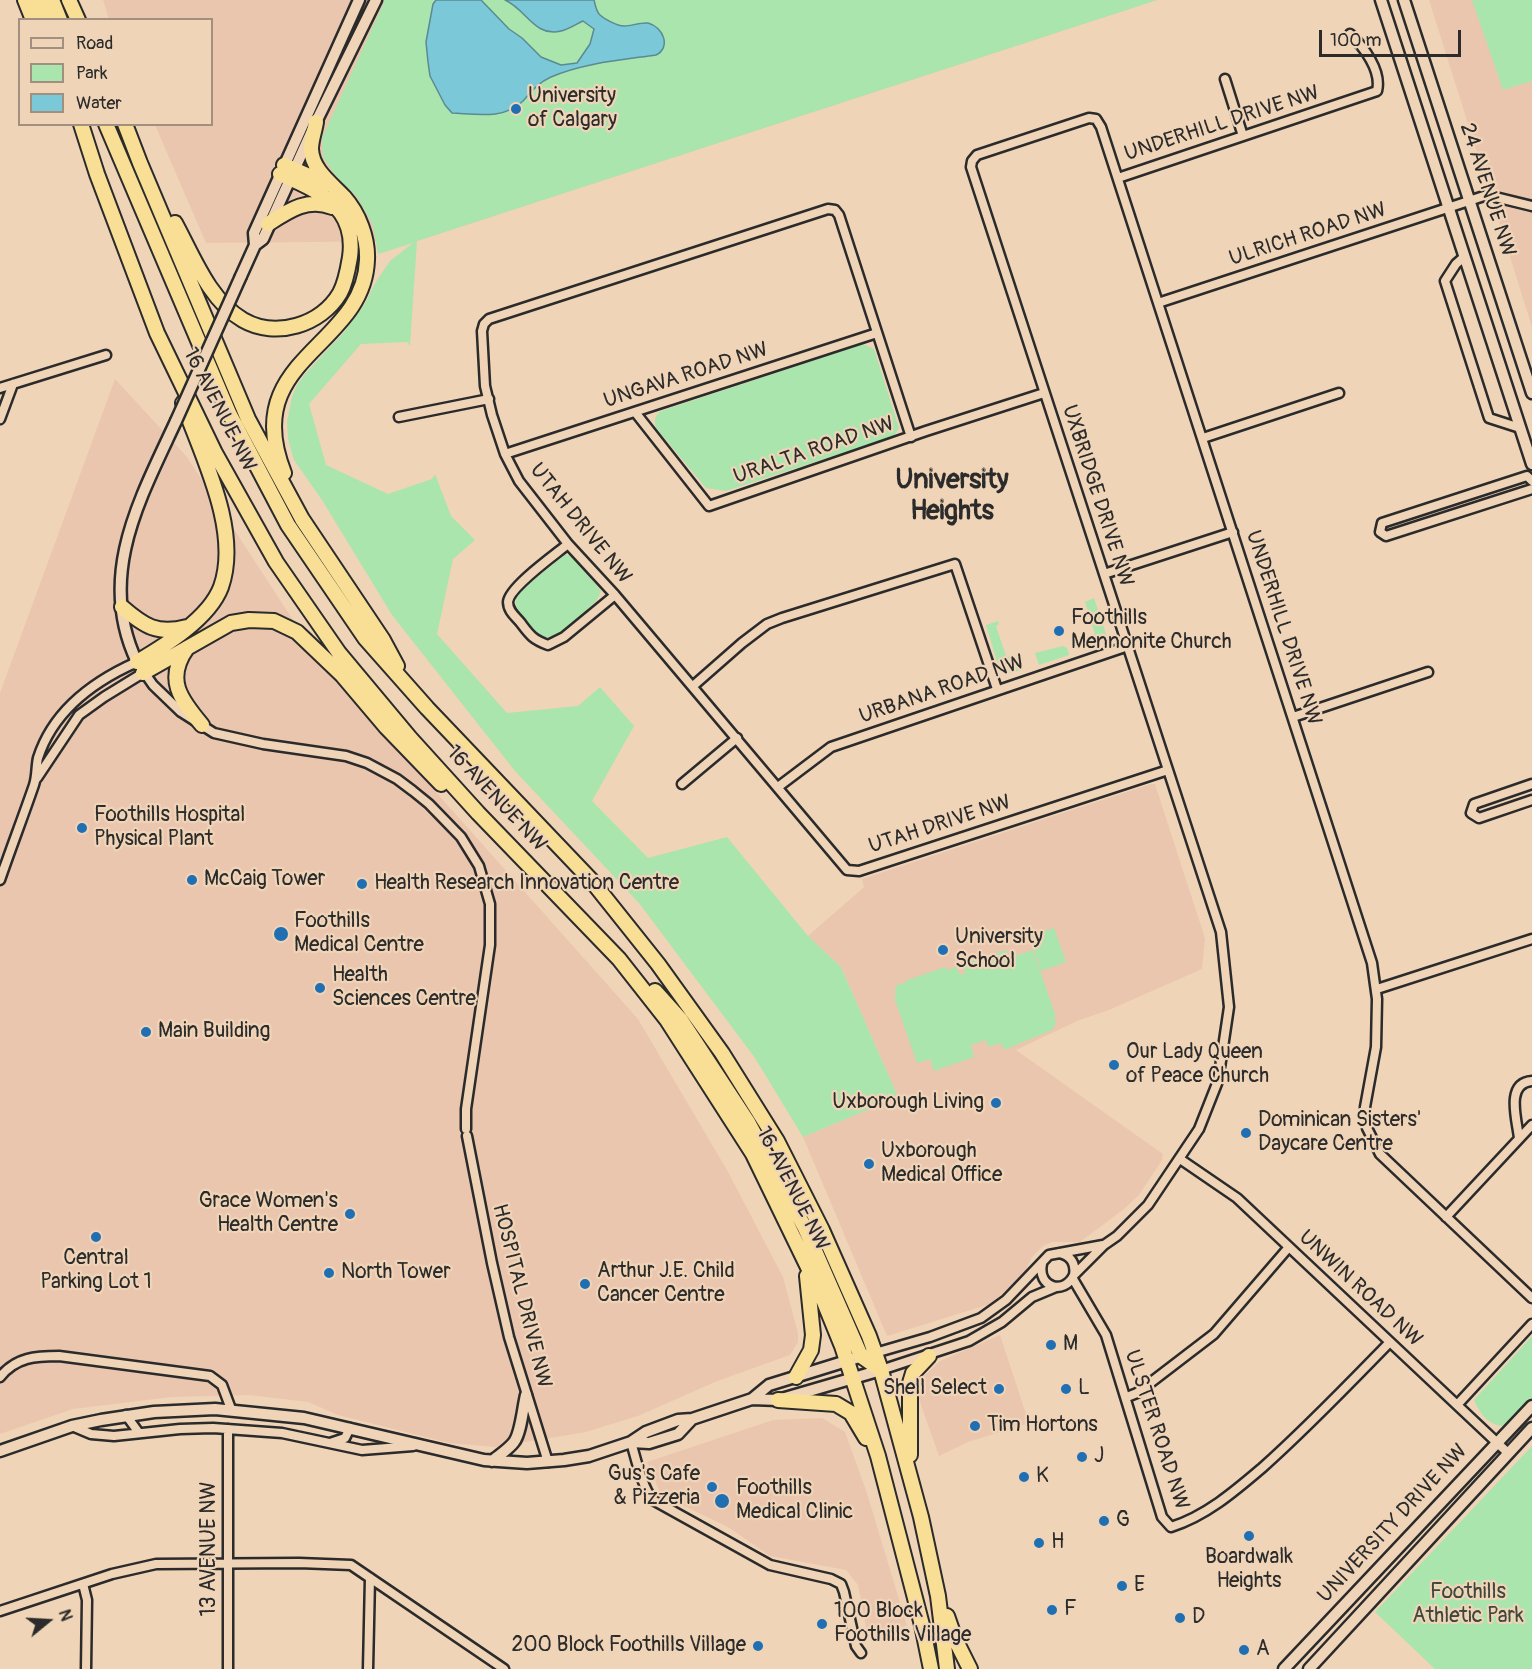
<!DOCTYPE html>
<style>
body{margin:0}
#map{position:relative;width:1532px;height:1669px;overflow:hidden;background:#f0d4b7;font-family:Pangolin,sans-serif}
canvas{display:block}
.legend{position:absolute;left:18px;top:18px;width:195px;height:108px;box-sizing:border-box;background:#f0d4b7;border:2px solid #a1907f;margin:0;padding:8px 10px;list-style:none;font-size:18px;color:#2b2b2b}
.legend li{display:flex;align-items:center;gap:12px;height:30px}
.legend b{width:30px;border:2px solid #a1907f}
.north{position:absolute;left:18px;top:1591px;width:60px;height:60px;-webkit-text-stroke:4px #f0d4b7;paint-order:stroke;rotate:72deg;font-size:16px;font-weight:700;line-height:24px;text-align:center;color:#2b2b2b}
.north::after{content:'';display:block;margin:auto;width:21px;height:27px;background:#2b2b2b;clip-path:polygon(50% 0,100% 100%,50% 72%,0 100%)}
.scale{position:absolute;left:1319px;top:30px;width:142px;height:27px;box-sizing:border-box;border:3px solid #2b2b2b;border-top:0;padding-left:8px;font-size:18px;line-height:21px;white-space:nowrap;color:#2b2b2b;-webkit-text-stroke:4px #f0d4b7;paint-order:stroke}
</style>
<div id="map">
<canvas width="1532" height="1669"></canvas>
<ul class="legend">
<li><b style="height:8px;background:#f0d4b7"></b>Road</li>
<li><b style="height:16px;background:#a9e5ac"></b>Park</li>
<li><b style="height:16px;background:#7bc9d8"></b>Water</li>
</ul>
<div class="north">N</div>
<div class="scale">100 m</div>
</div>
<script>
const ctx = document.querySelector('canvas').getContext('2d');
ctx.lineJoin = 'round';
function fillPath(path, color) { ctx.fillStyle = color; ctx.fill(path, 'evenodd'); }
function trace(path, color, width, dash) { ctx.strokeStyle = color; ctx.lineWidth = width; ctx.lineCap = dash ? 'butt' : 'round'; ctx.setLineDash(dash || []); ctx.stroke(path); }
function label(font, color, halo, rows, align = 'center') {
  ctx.font = font + ' Pangolin,sans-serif'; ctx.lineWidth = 4.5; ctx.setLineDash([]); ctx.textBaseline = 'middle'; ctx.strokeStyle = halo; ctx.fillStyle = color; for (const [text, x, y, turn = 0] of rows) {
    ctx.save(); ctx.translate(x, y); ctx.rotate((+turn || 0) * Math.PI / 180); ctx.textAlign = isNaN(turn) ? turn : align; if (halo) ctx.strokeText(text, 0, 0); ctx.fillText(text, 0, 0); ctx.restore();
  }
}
fillPath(new Path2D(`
 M103,0h1054l-740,241 -211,2 -51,-118 57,-1v-104l-103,-1z
 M1429,0h103v328v-1z
 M115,379l72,78 134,206 317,356 89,151 56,107 15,56v9l-8,13 -75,27 -77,34 -33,10 -19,6 -91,15 -46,-4 -111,-28 -30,-13 -59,-7 -77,2 -99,12 -73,25v-741z
 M1151,784h4l48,148 2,7 -3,30 -93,41 -32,11 -61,29 147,104 -1,6 -23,35 -15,14 -44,33h-28l-9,4 -11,11 -8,17 -34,30 -103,32 -84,-199 95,-40 -57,-130 -33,-31 56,-49 -2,-8z
 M1000,1335l29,88 -61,19 -29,14 -18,-51 -3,-13 4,-14 18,-17z
 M822,1418l23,14 22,61 40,133 -40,6 -9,-47 -12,-15 -76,-14 -42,-29 -67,-32 -14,-33 126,-42z`), '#ebc6af');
fillPath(new Path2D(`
 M385,0h772l-740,241 -7,105 -3,-4 -46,2 -52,60 17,61 62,29 44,-15 3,-5 16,42 24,24 -22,19 -16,75 70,79 71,-7 22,-19 34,39 -42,75 56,57 79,-21 81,99 33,31 57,130 -95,40 -48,-79 -116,-155 -124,-132 -123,-156 -70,-115 -28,-40 -6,-21 -1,-17 5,-25 5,-12 8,-11 39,-42 19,-25 14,-27 13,-19 23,-18 -35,11 -5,-29 -16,-28 -22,-22 -12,-18 -1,-19z
 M1472,0h60v81l-29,9z
 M863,344l11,5 25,79 -5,8 -168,55 -20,-3 -50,-60c-2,-8 -2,-12 5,-17z
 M564,555h7l26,31 4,5 -4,9c-10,10 -43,44 -56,36 -7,-3 -11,-11 -16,-17 -7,-9 -11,-13 -9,-24z
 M1094,598l14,42 -22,9 -1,-7 10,-8 -10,-32z
 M998,621l1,3 -3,2 10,30 12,2 4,12 -15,4 -8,-6 -13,-43z
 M1063,646l4,2 2,7 -30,10 -4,-12z
 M1054,928l12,34 -25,9 -11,-35z
 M1006,950l3,8 24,-8 23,67h-2l2,6 -4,7 -48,20 -3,-7 -13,4 -2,-7 -15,5 3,12 -40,14 -4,-12 -13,4 -23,-66 2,-1 -1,-5 2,-6 8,-2v-2l40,-14 2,3 10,-3 3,8 5,-2 -3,-10z
 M1532,1336v61l-25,28c-17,4 -28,-13 -33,-25z
 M1532,1446v223h-97l-60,-57z`), '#a9e5ac');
const water = new Path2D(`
 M436,0h45l28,29 13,9 19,19 20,8 16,-2 13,-19 4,-15 -11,-8c-7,3 -14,8 -22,10 -26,7 -35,-22 -56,-31h89c1,4 2,10 5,14 5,5 18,12 25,12 8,0 17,-4 24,-3 16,4 23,25 8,32 -35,5 -72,8 -105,22 -12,5 -20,15 -28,24 -19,19 -47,13 -71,12l-7,-8 -15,-29 -2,-14 -2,-20 7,-38z`);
fillPath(water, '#7bc9d8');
trace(water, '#5b8a93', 1.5);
const minor = new Path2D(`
 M1225,79l18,57
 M1118,178l259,-87c5,-20 -13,-44 -27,-57
 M1464,257l-8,7 -11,17 44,137 31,10
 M1158,303l329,-108 45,11
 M0,388l106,-33
 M635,412l74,94 217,-75 118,-38
 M399,417l90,-18
 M0,419l13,-35
 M911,437l-72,-222 -4,-5 -7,-1 -339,110 -5,5 -2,7 3,55 7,29 13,39 14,27 49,63 47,51 232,275 12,1 309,-101
 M1203,438l136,-45
 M505,454l372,-121
 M1532,481l-5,-5 -145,47 -2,9 6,4 146,-47
 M568,544c-12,10 -59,43 -60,58 0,9 7,14 12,20 10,13 12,17 28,23l16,-8 51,-42
 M1104,574l129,-42
 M693,686l49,-43 25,-19 15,-6 173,-54 42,125
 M1293,717l135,-45
 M37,778l42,-63 25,-18 39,-24
 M682,784l55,-46
 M1532,784l-58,20 -3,9 8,5 53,-18
 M778,787l53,-40 297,-101
 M0,880c11,-32 23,-63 34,-95 3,-9 2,-18 4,-27 15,-47 56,-77 99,-96l16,23 28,27 33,21 49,11 83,12 21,7 30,16 16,12 16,13 32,33 18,29 11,38v41l-24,164v20
 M1377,989l155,-50
 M467,1136l25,127 17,74 39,125
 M1519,1138c-2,-18 -14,-55 13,-57
 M1180,1159l57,39 271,255
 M1446,1217l86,-92
 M1042,1264c-5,23 22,32 32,11 2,-11 -3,-20 -15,-22
 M1074,1275l30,-30 13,-9 31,-31 51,-76 19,-48 11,-74 -8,-75 -250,-765 1,-6 5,-6 112,-37 7,1 5,8 271,836 5,36 -1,48 -11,60 2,21 13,26 152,144
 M1073,1279l33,56 56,182 9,10c35,-11 64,-36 91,-59 45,-40 86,-83 128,-126
 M875,1353l55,-16 51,-19 25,-18 43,-45 54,-10
 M881,1370l88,-29 33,-19 30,-25 24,-10
 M0,1377c16,-20 36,-21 59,-21l151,20 12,9 9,24
 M1127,1397l10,-4 77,-59 75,-87
 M1457,1405l75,-81
 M126,1415l13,18
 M72,1426l19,8 23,2 66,-7 33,-1 69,5 80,17 51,-4
 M631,1442c5,17 11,45 22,58l117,65 61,14 10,5 3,8 12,54 5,7
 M330,1443l15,-5 5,-10
 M83,1584l4,16 -1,69
 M0,1611l112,-37 44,-10 143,-1 52,2 153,104
 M228,1669v-240
 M368,1669l2,-91`);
const tertiary = new Path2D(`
 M1381,0l151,464
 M1404,0l128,393
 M255,245l8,-6 53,-117 60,-122
 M241,276l14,-31 -1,-12 105,-233
 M137,662c-41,-86 3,-163 39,-241
 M752,1399l26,1 103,-30
 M631,1442l18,1 29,-9 14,-15
 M0,1451l72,-25 29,-6 53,-8 61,-3 89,9 180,42 43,3 37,-3 25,-4 42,-14 15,-10 32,-12 14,-1 60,-20 17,-14 100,-31
 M492,1461c7,-6 17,-12 22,-19 7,-9 9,-35 12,-47
 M1284,1669l248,-263
 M1309,1669l223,-241`);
const trunk = new Path2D(`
 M25,0l8,20
 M39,0l7,20
 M52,0l8,20
 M69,0l9,20
 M81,124l16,50 60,159 58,120 61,109 63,91 71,85 68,75 141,146 48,61 86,134 67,138 22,54 36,110 44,169 9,44
 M106,124l123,289 59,112 77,113 62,70 164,172 67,84 64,89 55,88 45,89 47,106 12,34 40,147 17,79 9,73
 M125,124l15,39 108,256 54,100 81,121 14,26
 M284,165l43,19
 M175,223c18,33 34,77 68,97 33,19 78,5 97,-27 6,-11 8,-24 10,-36 2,-14 0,-31 -9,-44 -14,-19 -40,-30 -61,-39
 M268,224c20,-13 40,-27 64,-17
 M284,473c-46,-115 80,-125 83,-213 1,-22 -8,-46 -23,-63 -13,-14 -32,-27 -33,-48 0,-9 4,-19 5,-27
 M122,607c22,19 35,28 65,20
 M187,648c-22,31 -7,51 15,77
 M137,662c27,-16 72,-43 84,-75 20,-56 -19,-131 -38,-184
 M143,673l88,-50 18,-3 25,1 23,11 45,43 44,52 55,57
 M655,991l26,29 67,102 57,106 56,128 20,14
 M796,1377l15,-27 2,-15 -6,-59
 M778,1400l58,4 15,9 15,25
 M910,1455v-72l3,-10 16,-17
 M947,1616l8,23 15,30`);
trace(minor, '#2b2b2b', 13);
trace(tertiary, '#2b2b2b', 15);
trace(trunk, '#2b2b2b', 18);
trace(minor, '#f0d4b7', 8);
trace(tertiary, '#f0d4b7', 10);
trace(trunk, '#f9df96', 14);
const tertiaryBridge = new Path2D(`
 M176,421l65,-145`);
trace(tertiaryBridge, '#2b2b2b', 15, []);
trace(tertiaryBridge, '#f0d4b7', 10);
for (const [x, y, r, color] of [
 [516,109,6,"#1f6fb2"],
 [1059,631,6,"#1f6fb2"],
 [82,828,6,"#1f6fb2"],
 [192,880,6,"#1f6fb2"],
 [362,884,6,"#1f6fb2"],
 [281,934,8,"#1f6fb2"],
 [943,950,6,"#1f6fb2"],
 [320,988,6,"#1f6fb2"],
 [146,1032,6,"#1f6fb2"],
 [1114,1065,6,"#1f6fb2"],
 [996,1103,6,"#1f6fb2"],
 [1246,1133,6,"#1f6fb2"],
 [869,1164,6,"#1f6fb2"],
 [350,1214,6,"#1f6fb2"],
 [96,1237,6,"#1f6fb2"],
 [329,1273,6,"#1f6fb2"],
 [585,1284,6,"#1f6fb2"],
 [1051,1345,6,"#1f6fb2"],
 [999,1389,6,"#1f6fb2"],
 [1066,1389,6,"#1f6fb2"],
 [975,1426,6,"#1f6fb2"],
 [1082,1457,6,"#1f6fb2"],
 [1024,1477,6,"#1f6fb2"],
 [712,1487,6,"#1f6fb2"],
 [722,1501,8,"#1f6fb2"],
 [1104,1521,6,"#1f6fb2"],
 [1249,1536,6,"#1f6fb2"],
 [1039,1543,6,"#1f6fb2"],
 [1122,1586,6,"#1f6fb2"],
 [1052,1610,6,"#1f6fb2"],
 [1180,1618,6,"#1f6fb2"],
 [822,1624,6,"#1f6fb2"],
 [758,1646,6,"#1f6fb2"],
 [1244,1650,6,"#1f6fb2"]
]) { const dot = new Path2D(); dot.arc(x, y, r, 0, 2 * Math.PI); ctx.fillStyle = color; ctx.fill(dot); trace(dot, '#f0d4b7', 2); }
label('21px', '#2b2b2b', '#f0d4b7', [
 ["University",528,97],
 ["of Calgary",528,121],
 ["Foothills",1071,619],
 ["Mennonite Church",1071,643],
 ["Foothills Hospital",94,816],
 ["Physical Plant",94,840],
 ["McCaig Tower",204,880],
 ["Health Research Innovation Centre",374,884],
 ["Foothills",294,922],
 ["Medical Centre",294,946],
 ["University",955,938],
 ["School",955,962],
 ["Health",332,976],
 ["Sciences Centre",332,1000],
 ["Main Building",158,1032],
 ["Our Lady Queen",1126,1053],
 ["of Peace Church",1126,1077],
 ["Uxborough Living",984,1103,"right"],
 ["Dominican Sisters'",1258,1121],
 ["Daycare Centre",1258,1145],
 ["Uxborough",881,1152],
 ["Medical Office",881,1176],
 ["Grace Women's",338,1202,"right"],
 ["Health Centre",338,1226,"right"],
 ["Central",96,1259,"center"],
 ["Parking Lot 1",96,1283,"center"],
 ["Arthur J.E. Child",597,1272],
 ["Cancer Centre",597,1296],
 ["North Tower",341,1273],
 ["M",1063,1345],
 ["Shell Select",987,1389,"right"],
 ["L",1078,1389],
 ["Tim Hortons",987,1426],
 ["J",1094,1457],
 ["Gus's Cafe",700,1475,"right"],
 ["& Pizzeria",700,1499,"right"],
 ["K",1036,1477],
 ["Foothills",736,1489],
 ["Medical Clinic",736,1513],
 ["G",1116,1521],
 ["H",1051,1543],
 ["Boardwalk",1249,1558,"center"],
 ["Heights",1249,1582,"center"],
 ["E",1134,1586],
 ["F",1064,1610],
 ["100 Block",834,1612],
 ["Foothills Village",834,1636],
 ["D",1192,1618],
 ["200 Block Foothills Village",746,1646,"right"],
 ["A",1256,1650]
], 'left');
label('21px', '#2b2b2b', '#f0d4b7', [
 ["UNDERHILL DRIVE NW",1222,124,-18],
 ["24 AVENUE NW",1487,190,72],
 ["ULRICH ROAD NW",1308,235,-18],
 ["UNGAVA ROAD NW",686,376,-18],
 ["16 AVENUE NW",219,410,63],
 ["URALTA ROAD NW",814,451,-19],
 ["UXBRIDGE DRIVE NW",1097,496,72],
 ["UTAH DRIVE NW",580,524,51],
 ["UNDERHILL DRIVE NW",1283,628,72],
 ["URBANA ROAD NW",942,690,-19],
 ["16 AVENUE NW",496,799,47],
 ["UTAH DRIVE NW",940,825,-18],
 ["16 AVENUE NW",792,1189,63],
 ["UNWIN ROAD NW",1360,1289,43],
 ["HOSPITAL DRIVE NW",521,1296,76],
 ["ULSTER ROAD NW",1156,1430,72],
 ["UNIVERSITY DRIVE NW",1393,1524,-47],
 ["13 AVENUE NW",210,1549,-90]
]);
label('21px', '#3e473e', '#f0d4b7', [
 ["Foothills",1468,1593],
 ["Athletic Park",1468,1617]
]);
label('bold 27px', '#2b2b2b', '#f0d4b7', [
 ["University",952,481],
 ["Heights",952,512]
]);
</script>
